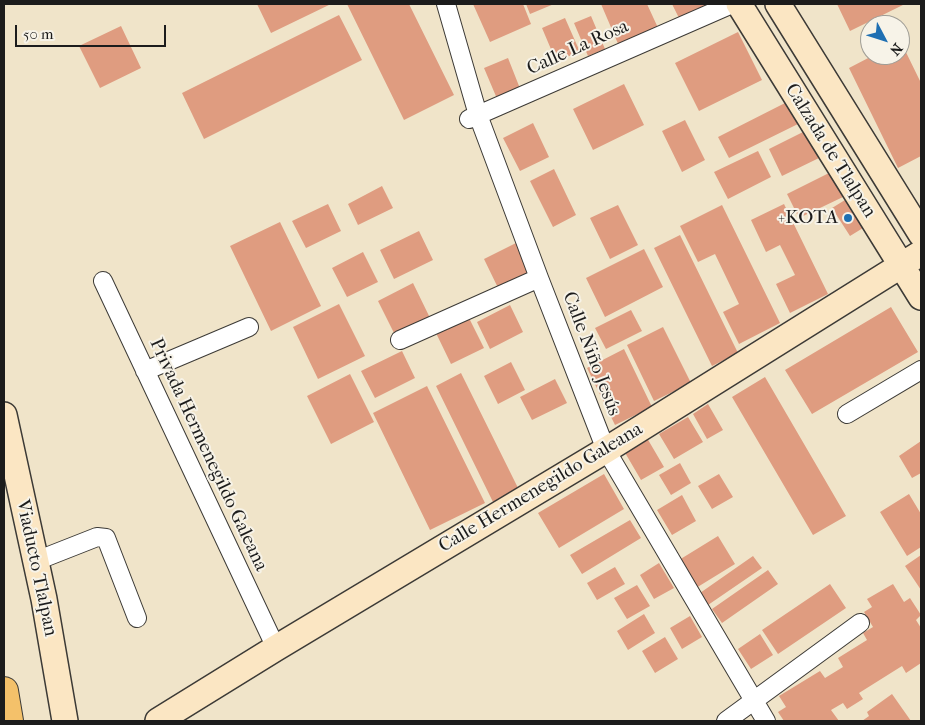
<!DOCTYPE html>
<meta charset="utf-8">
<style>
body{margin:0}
#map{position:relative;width:925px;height:725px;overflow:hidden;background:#f0e4c9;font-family:"IM FELL French Canon",serif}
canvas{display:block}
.frame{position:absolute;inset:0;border:5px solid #1c1c1c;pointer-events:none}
.north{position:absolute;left:860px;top:15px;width:50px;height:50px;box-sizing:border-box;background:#f7f3e8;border:1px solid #9f9d96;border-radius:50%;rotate:130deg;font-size:14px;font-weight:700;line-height:20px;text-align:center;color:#1c1c1c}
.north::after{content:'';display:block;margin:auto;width:18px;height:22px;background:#1f6fb2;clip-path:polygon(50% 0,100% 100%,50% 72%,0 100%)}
.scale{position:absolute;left:15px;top:25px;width:151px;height:22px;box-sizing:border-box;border:2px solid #1c1c1c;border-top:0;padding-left:6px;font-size:15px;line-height:18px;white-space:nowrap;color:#1c1c1c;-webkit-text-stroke:4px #f7f3e8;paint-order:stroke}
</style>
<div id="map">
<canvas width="925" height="725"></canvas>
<div class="frame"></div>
<div class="north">N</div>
<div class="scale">50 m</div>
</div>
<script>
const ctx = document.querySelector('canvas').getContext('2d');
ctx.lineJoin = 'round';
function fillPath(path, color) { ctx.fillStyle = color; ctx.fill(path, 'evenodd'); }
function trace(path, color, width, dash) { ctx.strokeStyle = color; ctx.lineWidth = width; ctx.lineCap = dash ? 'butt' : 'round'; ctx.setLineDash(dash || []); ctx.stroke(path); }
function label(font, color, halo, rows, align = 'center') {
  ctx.font = font + ' "IM FELL French Canon",serif'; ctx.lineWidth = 4; ctx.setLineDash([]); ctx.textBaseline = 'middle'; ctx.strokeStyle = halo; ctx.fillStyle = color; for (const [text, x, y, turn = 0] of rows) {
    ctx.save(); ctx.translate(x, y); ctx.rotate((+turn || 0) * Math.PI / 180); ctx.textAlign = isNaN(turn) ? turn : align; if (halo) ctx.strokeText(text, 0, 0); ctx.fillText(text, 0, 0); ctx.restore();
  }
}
fillPath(new Path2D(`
 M257,4h74l-60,29z
 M347,4h62l45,91 -50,25z
 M473,4h50l8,20 -41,18z
 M526,4h28l-24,10z
 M601,4h46l12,26 -40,16z
 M672,4h33l1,3 -27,11z
 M837,4h68l-55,27z
 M339,15l23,45 -158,79 -22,-46z
 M591,16l14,33 -17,7 -14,-33z
 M565,18l15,34 -24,9 -14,-33z
 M121,26l20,42 -41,20 -21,-42z
 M738,32l24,48 -63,31 -24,-48z
 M900,40l21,43v73l-23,12 -49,-100 25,-13h26z
 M508,58l13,33 -23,10 -14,-33z
 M624,84l20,41 -51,25 -20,-41z
 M787,102l11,22 -69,34 -11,-21z
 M685,120l20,40 -23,12 -20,-41z
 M533,123l16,34 -29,14 -17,-33z
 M805,131l14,27 -37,18 -13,-27z
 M758,151l13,26 -43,22 -14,-27z
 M554,169l22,46 -23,12 -23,-46z
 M831,172l12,25 -44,21 -12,-24z
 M382,186l11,22 -35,17 -10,-21z
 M845,200l18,28 -13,8 -18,-28z
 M328,204l13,27 -35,17 -14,-27z
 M784,204l44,90 -38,19 -14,-29 19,-9 -15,-30 -14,7 -15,-32z
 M618,205l20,40 -28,14 -20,-41z
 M722,205l58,118 -41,21 -16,-32 16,-8 -24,-50 -17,8 -18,-36z
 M280,222l41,84 -50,25 -41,-85z
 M419,231l14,29 -39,19 -14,-29z
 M680,235l58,118 -26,13 -58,-118z
 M518,242l17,35 -34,17 -17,-35z
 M644,249l19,38 -58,30 -19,-39z
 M363,252l15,30 -31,15 -15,-29z
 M413,283l18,37 -35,17 -18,-36z
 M339,304l26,52 -47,23 -25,-52z
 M510,305l13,27 -33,17 -13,-27z
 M891,307l27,45 -106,62 -27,-44z
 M631,310l11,21 -36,18 -11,-21z
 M468,316l16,32 -33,16 -15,-31z
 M663,327l28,56 -37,18 -27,-56z
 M624,349l28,58 -37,18 -28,-57z
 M402,351l13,27 -40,20 -14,-27z
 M511,362l14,28 -27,14 -14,-28z
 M461,373l58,117 -26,12 -57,-116z
 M350,374l24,48 -43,22 -24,-48z
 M765,377l81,139 -33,19 -81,-138z
 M555,379l12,24 -35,17 -12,-23z
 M427,386l58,117 -55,27 -57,-117z
 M708,404l15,26 -16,9 -14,-25z
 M688,417l15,25 -29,17 -15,-25z
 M647,438l17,29 -23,13 -17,-29z
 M921,441v32l-9,5 -13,-22z
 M680,463l11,20 -20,12 -12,-20z
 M604,474l20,35 -65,39 -21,-35z
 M719,474l14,23 -21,12 -14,-23z
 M909,494l12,20v33l-14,9 -27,-44z
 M682,495l14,26 -24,14 -15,-25z
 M630,520l11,18 -59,36 -12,-19z
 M718,536l17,28 -39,24 -17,-28z
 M921,555v35l-16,-24z
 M753,556l9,12 -54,37 -8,-12z
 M659,563l15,25 -20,11 -14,-24z
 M615,567l10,17 -28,16 -10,-17z
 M768,570l10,14 -56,39 -10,-14z
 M830,584l16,24 -68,46 -16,-24z
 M893,584l11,18 6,-4 11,17 -5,5 5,8v35l-15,10 -4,-7 -43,27 4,6 -16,10 -4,-6 -12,7 8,11h-55l-6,-9 8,-5 -7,-11 41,-25 5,7 18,-11 -5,-9 29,-18 -4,-7 10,-6 -9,-15 8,-5 -5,-8z
 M637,585l13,21 -23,13 -13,-21z
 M644,614l11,19 -27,17 -11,-19z
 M690,616l12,21 -20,12 -12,-21z
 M760,634l13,21 -22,14 -13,-20z
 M665,637l13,22 -23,14 -13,-22z
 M892,694l19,27h-49l7,-5 -2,-4z`), '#df9c80');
const street = new Path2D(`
 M446,4l32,111 61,163 67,172 160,271
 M469,119l263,-115
 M103,281l173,367
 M400,340l139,-62
 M145,371l104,-44
 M847,414l74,-44
 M36,561l61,-24 9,1 31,80
 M726,721l134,-98`);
const secondary = new Path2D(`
 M739,4l182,293
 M778,4l143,230
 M4,415l40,184 21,122
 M158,721l118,-73 330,-198 315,-197`);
const highway = new Path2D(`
 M4,691l5,30`);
trace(street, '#3c3a36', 20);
trace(secondary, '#3c3a36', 28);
trace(highway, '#3c3a36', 30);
trace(street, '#fff', 18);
trace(secondary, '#fbe6c3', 25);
trace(highway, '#f4c16a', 28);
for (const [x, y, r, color] of [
 [848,218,5,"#1f6fb2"]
]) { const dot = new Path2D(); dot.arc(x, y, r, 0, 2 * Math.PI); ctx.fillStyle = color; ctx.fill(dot); trace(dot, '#f7f3e8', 2); }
label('19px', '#1c1c1c', '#f7f3e8', [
 ["Calle La Rosa",578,48,-24],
 ["Calzada de Tlalpan",830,151,58],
 ["Calle Niño Jesús",591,354,69],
 ["Privada Hermenegildo Galeana",208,455,65],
 ["Calle Hermenegildo Galeana",541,488,-31],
 ["Viaducto Tlalpan",36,568,78]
]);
label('19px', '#1c1c1c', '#f7f3e8', [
 ["+KOTA",838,218]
], 'right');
</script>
